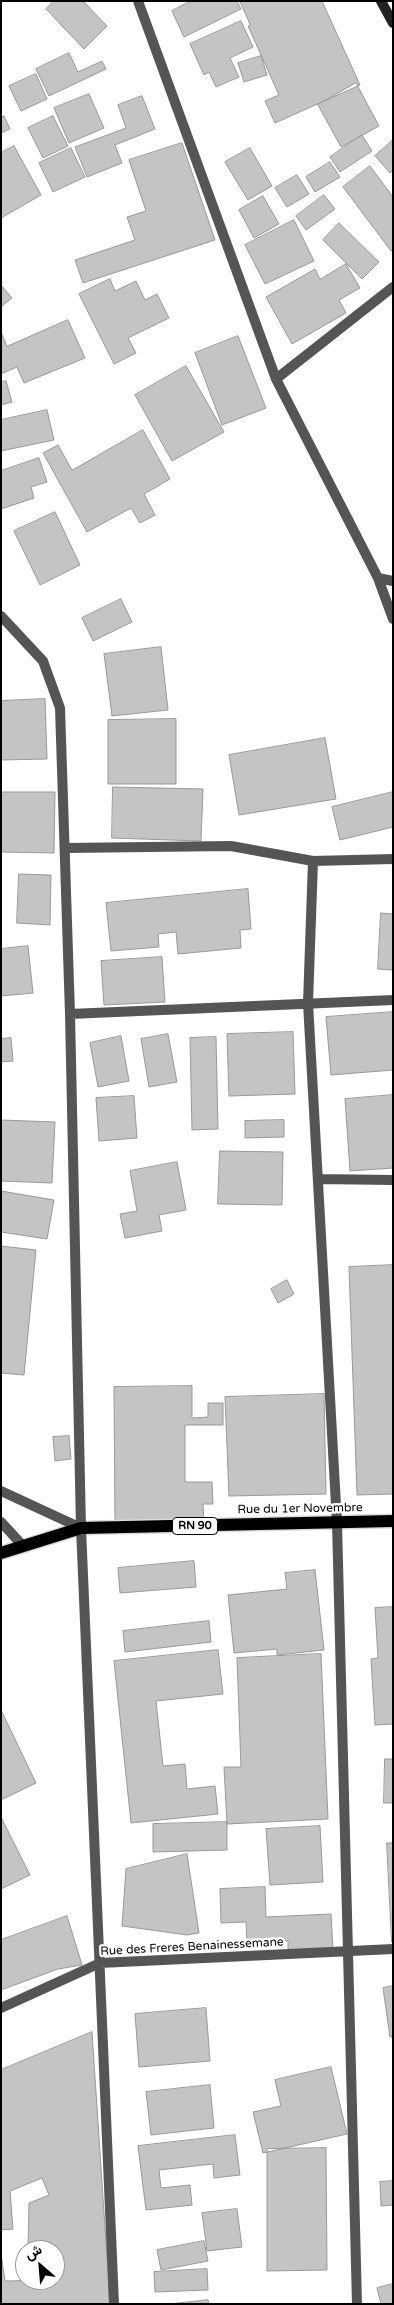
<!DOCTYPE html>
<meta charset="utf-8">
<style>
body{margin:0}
#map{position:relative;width:394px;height:2305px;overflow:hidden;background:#fff;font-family:"Varela Round",Vazirmatn,sans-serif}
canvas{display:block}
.frame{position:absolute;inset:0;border:2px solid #000;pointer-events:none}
.north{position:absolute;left:15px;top:2240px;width:50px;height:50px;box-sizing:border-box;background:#fff;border:1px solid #999;border-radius:50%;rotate:333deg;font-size:14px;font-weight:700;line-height:20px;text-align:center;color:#000}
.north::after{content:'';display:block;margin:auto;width:18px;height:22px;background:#000;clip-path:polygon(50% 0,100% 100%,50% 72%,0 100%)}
</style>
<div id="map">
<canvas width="394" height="2305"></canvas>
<div class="frame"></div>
<div class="north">ش</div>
</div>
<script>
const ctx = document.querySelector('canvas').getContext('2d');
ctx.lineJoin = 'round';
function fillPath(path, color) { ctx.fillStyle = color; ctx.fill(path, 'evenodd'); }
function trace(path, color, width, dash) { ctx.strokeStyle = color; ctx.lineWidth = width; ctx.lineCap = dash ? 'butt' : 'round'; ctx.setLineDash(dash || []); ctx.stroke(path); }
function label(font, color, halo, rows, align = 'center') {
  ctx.font = font + ' "Varela Round",sans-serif'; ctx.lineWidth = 4.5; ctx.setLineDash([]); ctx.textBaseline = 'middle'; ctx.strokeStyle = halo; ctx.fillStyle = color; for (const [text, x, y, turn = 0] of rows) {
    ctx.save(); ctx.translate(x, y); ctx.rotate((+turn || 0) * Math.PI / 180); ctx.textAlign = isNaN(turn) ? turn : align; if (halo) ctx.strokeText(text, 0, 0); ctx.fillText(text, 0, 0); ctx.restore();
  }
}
const building = new Path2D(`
 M54,1h29l24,25 -23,23 -38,-40z
 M191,1h46l4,8 -57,28 -12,-26z
 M240,1h82l38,84 -85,38 -10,-22 14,-6 -31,-69 2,-1z
 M241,21l12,26 -23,11 9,19 -23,10 -7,-15 -5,3 -14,-31z
 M69,53l9,19 24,-11 4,8 -57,27 -13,-27z
 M261,56l6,19 -23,7 -6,-19z
 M36,74l11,25 -26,12 -12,-25z
 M356,83l23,43 -38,21 -23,-42z
 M89,94l15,34 -35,15 -15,-35z
 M142,96l13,33 -40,16 7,18 -35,14 -12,-30 51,-19 -8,-23z
 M4,116l6,13 -9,4v-15z
 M53,116l15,30 -25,12 -15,-30z
 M362,135l10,16 -32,21 -10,-15z
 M393,140v30l-3,3 -15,-17z
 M182,143l33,97 -132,43 -8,-23 60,-20 -8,-23 19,-6 -17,-51z
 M14,146l27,49 -40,23v-65z
 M71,148l14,29 -32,15 -14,-29z
 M250,148l22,38 -24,14 -23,-38z
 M330,162l10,15 -25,15 -9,-15z
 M370,166l23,31v53l-2,1 -48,-64z
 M297,175l12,19 -22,13 -12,-19z
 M324,195l11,14 -29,21 -10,-14z
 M263,196l16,28 -25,14 -15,-28z
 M294,220l20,41 -49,23 -20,-39z
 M339,223l40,39 -17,17 -39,-39z
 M346,264l14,24 -21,12 7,13 -54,31 -26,-47 49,-28 5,10z
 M110,279l5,12 21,-10 9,19 12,-6 12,24 -41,20 8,15 -22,11 -35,-70z
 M1,285l11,13 -11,9z
 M68,320l17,38 -61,25 -7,-16 -16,7v-42l6,14z
 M238,336l28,72 -44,17 -27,-72z
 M186,366l38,66 -52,29 -37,-66z
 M6,381l6,21 -11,3v-23z
 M47,410l7,30 -53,11v-31z
 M143,430l27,49 -26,15 11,21 -15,8 -9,-15 -44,24 -44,-79 15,-8 14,25z
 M39,458l8,24 -16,5 3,11 -33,11v-38z
 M55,512l25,53 -40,20 -26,-54z
 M121,599l11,23 -39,19 -11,-23z
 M161,647l7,63 -56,6 -8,-62z
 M45,699l2,60 -46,1v-59z
 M176,719v65h-68v-64z
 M325,738l11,61 -97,16 -10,-60z
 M113,787l90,2 -2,52 -89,-3z
 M1,792h54l-1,61 -53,-1z
 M393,792v35l-53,13 -8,-33z
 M19,874l32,1 -1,50 -33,-2z
 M248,889l3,40 -11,1 1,18 -63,6 -2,-22 -18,2 1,13 -48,4 -5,-48z
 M381,913l12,1v56l-15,-1z
 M28,946l5,47 -32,3v-47z
 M162,957l3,45 -61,3 -3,-44z
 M393,1012v58l-62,5 -5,-58z
 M293,1032l2,62 -66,2 -2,-62z
 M168,1034l9,48 -28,5 -8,-48z
 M121,1036l8,45 -31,6 -8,-44z
 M216,1037l2,92 -26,1 -2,-92z
 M11,1038l2,23 -12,1v-23z
 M393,1095v73l-43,3 -5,-72z
 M134,1096l3,42 -38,3 -3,-43z
 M1,1120l54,2 -3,61 -51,-2z
 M284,1120v17l-39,1v-17z
 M220,1151l63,1 -1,53 -64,-1z
 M177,1162l9,48 -27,5 3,16 -37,7 -5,-24 17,-3 -7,-40z
 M1,1191l53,9 -7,39 -46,-7z
 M1,1246l35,4 -12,125 -23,-2z
 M393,1265v229l-36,1 -8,-228z
 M287,1280l7,14 -16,9 -7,-14z
 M192,1386v32l16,-1v-14h15v22h-38v57h27l1,22h-10l1,19h-89l-1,-136z
 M324,1394l2,100 -97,2 -4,-99z
 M69,1436l2,23 -16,2 -2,-24z
 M194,1561l2,26 -76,6 -2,-25z
 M315,1570l9,80 -47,5v-6l-43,4 -6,-58 59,-6 -2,-16z
 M393,1607v117l-18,1 -4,-66 7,-1 -3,-50z
 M209,1621l2,21 -86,10 -2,-21z
 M218,1650l5,44 -67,7 7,65 22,-2 2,25 28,-3 3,28 -87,9 -17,-162z
 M321,1654l7,165 -101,5 -3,-57h17l-4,-109z
 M1,1710l35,73 -35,17z
 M385,1759h8v44h-9z
 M1,1817l29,58 -29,14z
 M227,1822v28l-74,2v-28z
 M320,1826l3,56 -53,3 -4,-56z
 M387,1843h6v99h-1z
 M187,1854l12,79 -12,2 -65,-9 4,-57z
 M265,1887l1,30 65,-3 2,36 -45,2v-11l-41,2 -1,-21 -25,1 -1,-34z
 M67,1916l15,49 -24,4 -57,21v-50z
 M393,1986v51h-3l-7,-49z
 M206,2008l4,53 -71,6 -4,-53z
 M92,2032l18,272h-109v-50l4,27 50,-1v-30h-27l1,-47 20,-8 -7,-17 -32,13 3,38 -12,1v-160z
 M331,2067l16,67 -84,19 -10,-41 28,-6 -6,-26z
 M210,2085l4,43 -63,7 -5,-43z
 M235,2135l5,40 -26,3 -1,-14 -54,6 2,18 29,-3 2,20 -46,5 -8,-64z
 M326,2148l1,122 -60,1v-122z
 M393,2181v24l-12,1 -1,-24z
 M237,2209l5,38 -35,4 -5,-38z
 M204,2241l4,20 -47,9 -4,-20z
 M207,2269l1,21 -53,2 -1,-20z
 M393,2284v20h-12l-4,-16z
 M208,2300l1,4h-39z`);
fillPath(building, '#c4c4c4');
trace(building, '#999', 1);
const primary = new Path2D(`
 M1,1553l80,-25 312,-7`);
trace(primary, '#dbdbdb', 15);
trace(new Path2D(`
 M138,1l138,378 102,199 15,3
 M276,379l117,-92
 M378,578l15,41
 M1,616l42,45 17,47 10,306 11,514 33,776
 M66,848l165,-2 82,15 80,-2
 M313,861l-5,142 29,520 20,781
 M70,1014l323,-14
 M318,1179l75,1
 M1,2008l99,-45 293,-14`), '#555', 10);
trace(new Path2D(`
 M1,1491l80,37
 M1,1522l22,24`), '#555', 10);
trace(new Path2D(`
 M381,1l12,22`), '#222', 10);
trace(primary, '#000', 12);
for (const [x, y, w] of [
 [195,1526,45]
]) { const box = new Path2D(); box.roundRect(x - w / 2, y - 8.5, w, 17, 4); ctx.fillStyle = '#fff'; ctx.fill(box); trace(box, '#000', 1); }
label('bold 11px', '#000', null, [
 ["RN 90",195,1526]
]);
label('12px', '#000', '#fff', [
 ["Rue du 1er Novembre",300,1509,-1],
 ["Rue des Freres Benainessemane",192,1947,-3]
]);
</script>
